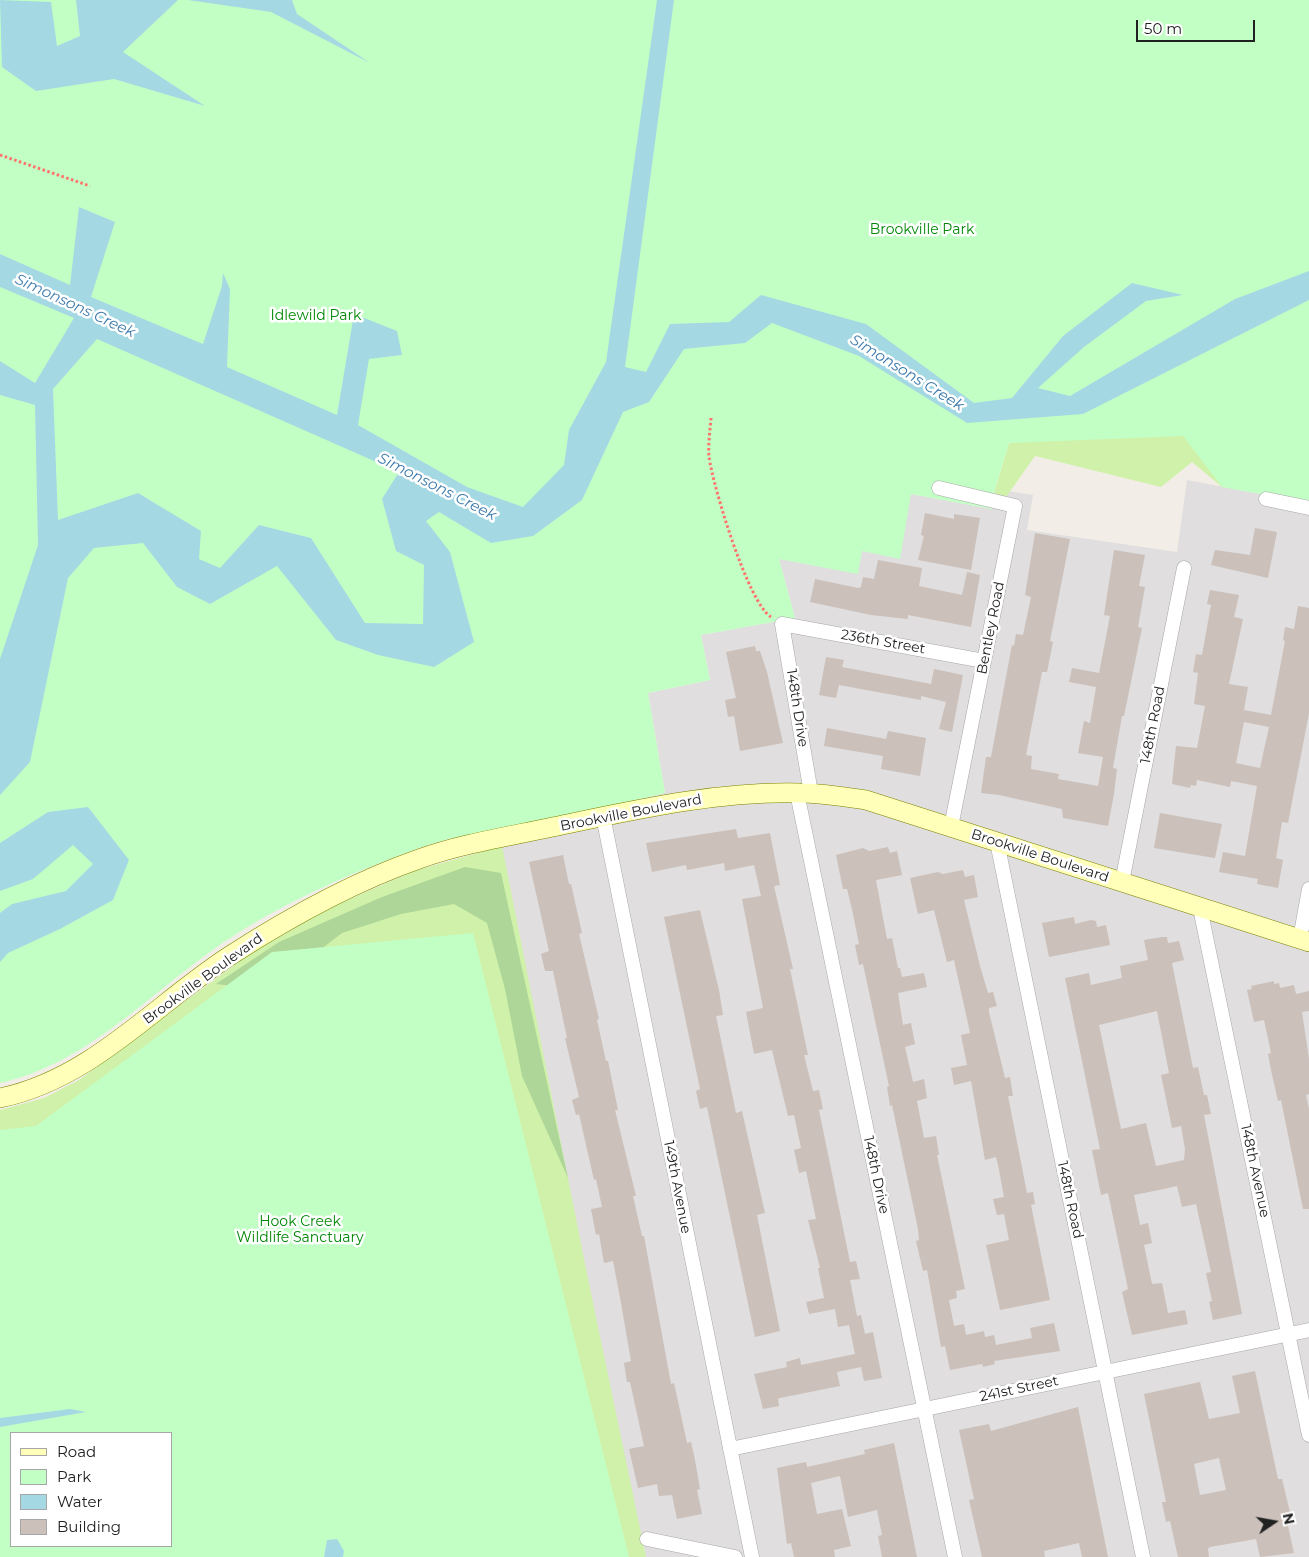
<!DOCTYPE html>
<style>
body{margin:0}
#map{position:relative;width:1309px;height:1557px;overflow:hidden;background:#f2eee7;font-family:Montserrat,sans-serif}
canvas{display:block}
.legend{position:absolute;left:10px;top:1432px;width:162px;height:115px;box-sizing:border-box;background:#fff;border:1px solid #a6a6a6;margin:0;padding:6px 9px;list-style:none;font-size:15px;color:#212121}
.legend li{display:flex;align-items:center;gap:10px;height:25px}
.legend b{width:25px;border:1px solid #a6a6a6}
.north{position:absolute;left:1249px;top:1497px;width:50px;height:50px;-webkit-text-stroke:4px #fff;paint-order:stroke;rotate:78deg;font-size:14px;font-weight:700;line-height:20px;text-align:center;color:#212121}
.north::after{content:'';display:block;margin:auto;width:18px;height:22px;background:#212121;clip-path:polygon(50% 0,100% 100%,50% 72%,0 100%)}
.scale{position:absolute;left:1136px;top:20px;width:119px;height:22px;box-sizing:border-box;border:2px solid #212121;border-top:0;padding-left:6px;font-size:15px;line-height:18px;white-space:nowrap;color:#212121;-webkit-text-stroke:4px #fff;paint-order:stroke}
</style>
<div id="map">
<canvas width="1309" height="1557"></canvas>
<ul class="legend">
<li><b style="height:6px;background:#ffffb9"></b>Road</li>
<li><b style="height:14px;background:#c2ffc4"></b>Park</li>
<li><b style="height:14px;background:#a4d9e4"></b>Water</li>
<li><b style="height:14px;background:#cbc0ba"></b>Building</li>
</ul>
<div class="north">N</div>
<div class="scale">50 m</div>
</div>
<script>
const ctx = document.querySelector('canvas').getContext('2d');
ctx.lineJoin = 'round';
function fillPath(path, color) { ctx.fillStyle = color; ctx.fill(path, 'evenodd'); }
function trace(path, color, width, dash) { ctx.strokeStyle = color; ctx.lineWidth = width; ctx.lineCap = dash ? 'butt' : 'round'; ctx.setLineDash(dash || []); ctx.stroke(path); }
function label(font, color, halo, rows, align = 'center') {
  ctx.font = font + ' Montserrat,sans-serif'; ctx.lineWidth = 5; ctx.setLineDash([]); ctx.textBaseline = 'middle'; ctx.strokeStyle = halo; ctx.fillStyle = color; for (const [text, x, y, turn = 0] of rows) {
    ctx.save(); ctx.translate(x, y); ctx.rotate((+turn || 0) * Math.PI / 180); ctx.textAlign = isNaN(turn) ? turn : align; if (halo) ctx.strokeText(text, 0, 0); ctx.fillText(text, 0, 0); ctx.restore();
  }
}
fillPath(new Path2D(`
 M1187,480l122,23v1054h-663l-157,-722 176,-42 -17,-100 62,-13 -9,-45 94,-17 -16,-59 83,-8 49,-57 81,15 3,-20 38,6 -6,35 150,22z`), '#e0dede');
fillPath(new Path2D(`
 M1150,429l75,11 -3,47 -30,-25 -31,25 -126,-31 -29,41 -12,-4 15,-50z
 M502,846l85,428 59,283h-192l-454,-402v-45l44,-12 35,-18 169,-125 79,-46 87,-38z`), '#d0f1a9');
fillPath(new Path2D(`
 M465,867l36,6 67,305 -46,-102 -17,-87 -18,-66 -33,-19 -53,10 -59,19 -74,57 -52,-6 63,-42 103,-45z`), '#add698');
fillPath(new Path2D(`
 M0,0h1309v503l-87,-16 -39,-51 -174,7 -14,46 -3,20 -81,-15 -11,65 -38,-8 -4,23 -79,-15 16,59 -94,17 9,45 -62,13 17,100 -176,42c-24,-4 -67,12 -91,21 -64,24 -133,56 -188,96 -67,48 -127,113 -210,131z
 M473,933l156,624h-629v-427l36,-4 236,-174zM11,1433h160v113h-160z`), '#c2ffc4');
fillPath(new Path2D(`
 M0,0l51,2 6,44 23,-10 -4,-36h102l-55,52 82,54 -91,-27 -78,12 -34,-24z
 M188,0h104l5,14 73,49 -99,-51z
 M657,0h17l-49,367 21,5 24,-48 59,-2 32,-27 105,29 108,79 38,-5 51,-62 69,-53 51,12 -37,6 -62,46 -46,41 32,8 165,-97 74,-28v29l-226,114 -116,9 -108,-67 -87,-33 -27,20 -61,6 -35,53 -26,10 -41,88 -49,36 -42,7 -52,-31 -13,9 24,31 24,90 -40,25 -56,-12 -42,-15 -59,-74 -67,38 -33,-17 -34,-44 -49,5 -26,30 -38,184 -30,33v-136l38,-114 -3,-140 -35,-10v-34l35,22 39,-65 -74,-31v-33l70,31 9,-78 36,15 -24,75 112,47 19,-58 1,-13 7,16 -3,78 110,48 17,-101 43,17 5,24 -33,4 -11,66 109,62 56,20 41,-42 5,-35 37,-68zM97,339l302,133 -17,27 14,52 28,14 -1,59 -58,-1 -54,-85 -52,-13 -39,43 -21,-9 2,-28 -63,-38 -80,27 -5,-131z
 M88,807l41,53 -16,40 -53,29 -52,24 -8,9v-49l12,-9 54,-13 27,-27 -20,-19 -40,34 -33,12v-48l48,-31z
 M70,1409l16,3 -86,15v-9z
 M337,1539l7,12 -1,6h-19l3,-17z`), '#a4d9e4');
fillPath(new Path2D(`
 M925,513l29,6v-5l26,4 -9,52 -53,-10 6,-24 -3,-1z
 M1255,528l22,4 -9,46 -57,-13 4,-15 35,5z
 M1035,533l35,6 -20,102 3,1 -6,30h-5l-16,83 6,1 -1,13 28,5 -1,5 40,7 5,-29 -25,-4 6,-32 6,2 6,-36 -27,-5 3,-14 27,5 11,-57 -6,-1 10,-65 31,5 -6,31 6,1 -7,40 4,1 -18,88h-2l-9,52 4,1 -3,25 -6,32 -45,-8 -1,-9 -63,-14 -18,-2 5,-36h5l21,-112 2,1 2,-12 7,1 8,-38 -6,-2z
 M878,560l44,8 -3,18 43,9 5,-23 13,3 -9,52 -63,-12v4l-37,-4 -61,-13 5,-23 43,9 3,-1 2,-10 11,2z
 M1210,590l29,5 -5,22 9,2 -14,65 19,3 -4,23 27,5 14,-74 -2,-1 2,-13 9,2 4,-23 11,2v105l-21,110 -6,-1 -6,36 7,2 -5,28 -21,-4 1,-5 -39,-7 4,-20 22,4 12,-70 -26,-5 -1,6 -33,-7 -1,6 -5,-1 -1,3 -18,-4 4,-38 21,2 8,-42 -11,-2 4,-31 -5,-1 3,-18 6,1 9,-50 -4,-1zM1244,722l25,5 -9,41 -24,-5z
 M755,646l1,5h4l7,21 16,71 -43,8 -6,-35 -6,1 -3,-17 11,-2 -10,-46z
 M826,657l18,3 -2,7 89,17 3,-15 29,6 -11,57 -13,-3 7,-27 -25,-6v4l-82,-15 -3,13 -17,-3z
 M827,728l59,11 2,-8 38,7 -6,38 -39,-7 2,-13 -59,-10z
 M1160,813l62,11 -7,34 -61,-10z
 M736,829l2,9 32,-5 10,52 -6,1 19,83h-3l18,86h-4l9,36 6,-1 4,19 -4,1 31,152 6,-1 4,18 -10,1 7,36 4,-1 4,19 8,-2 9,46 -18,3 -3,-14 -24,5 3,14 -60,12 -2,1 1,7 -16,3 -9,-35 33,-7 -1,-5 14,-4 1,7 54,-11 -6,-29 -11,2 -3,-18 -26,5 -3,-12 18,-4 -6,-30h2l-12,-48 8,-1 -10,-48 -7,2 -5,-23 7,-2 -7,-33 -6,1 -16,-66 -18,4 -8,-42 17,-4 -21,-109 19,-3 -7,-31 -29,6 -1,-8 -37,7 -1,-5 -34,7 -6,-29z
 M888,847l2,6 7,-2 5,24 -26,5 11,59 5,-1 6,30h2l2,9 22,-4 3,14 -29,6 5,32 8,-2 4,21 -10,3 8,35 11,-3 3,19 -10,3 7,37 12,-2 3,19h-2l28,134 -9,2 1,7 -8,2 5,26 10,-2 2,11 18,-4 1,6 9,-2 2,10 36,-7 -2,-10 24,-5 6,28 -66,10 1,3 -12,3 -1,-3 -32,6 -5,-24 -4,1 -14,-77 -4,1 -7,-30 3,-1 -1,-11 -26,-124 -2,1 -3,-19 2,-1 -26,-122 -4,1 -4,-20 4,-1 -7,-35 -5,-20h-4l-7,-34 27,-7 6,3z
 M563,855l6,29h2l11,49 -3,1 20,85 -2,1 9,41h2l10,49h-3l21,86h-3l9,40h2l27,148 3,-1 13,60 4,-1 4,18 5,29 -3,1 5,24 -25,5 -5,-24 -13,1 -2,-12 -19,4 -9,-39 15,-3 -14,-64h-3l-3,-19 7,-2 -10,-58 -8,-42 -9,2 -5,-29 -3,1 -5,-26 11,-2 -6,-28 -2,1 -15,-66 -3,1 -4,-15 7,-3 -14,-59h2l-14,-67h-8l-4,-17 8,-3 -20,-89z
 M963,870l2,7 9,-2 4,22 -14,3 16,66 8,27 5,-1 4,14 -8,2v4l16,66 5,-1 3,19h-5l19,97 6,-1 2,12 -4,1 19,95 -50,10 -14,-65 23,-5 -5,-26 -7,1 -4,-16 11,-2 -6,-32 -2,-8 -11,3 -14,-79 -17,4 -3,-17 16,-3 -6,-30 9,-2 -1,-5 -15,-68 -7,2 -13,-52 -16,4 -8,-36 28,-6 5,2z
 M700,910l19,80 4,25 -7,1 20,97 6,-2 23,102 -8,2 23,116 -25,6 -48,-230 -7,2 -4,-18 4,-2 -36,-172z
 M1074,917l1,7 16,-4 5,1 1,6 9,-2 4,20 -61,12 -7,-34z
 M1162,937h5l1,6 11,-2 5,19 -12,3 21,105 5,-1 6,28h3l4,19 -7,1 38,199 -29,6 -4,-18 3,-1 -6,-28 5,-1 -15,-68 -14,3 -5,-21 -13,3 -30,6 6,30 8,-2 4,20 -8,2 8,39 10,-1 6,30 17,-3 3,14 -56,11 -10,-43 6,-3 -20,-96 -7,2 -9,-45 8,-1 -35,-171 24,-5 2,12 31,-7 -2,-12 28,-6 -4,-20zM1157,1011l12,62 -8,2 4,19 7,34 9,-2 4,23 -1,11 -28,6 -10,-43 -25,6 -22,-104z
 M1274,981v3l5,-1 1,5 14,-3 2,9 13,-3v20l-7,1 7,47v35l-3,1 3,14v100h-6l-22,-109 -3,1 -7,-31 -3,-16 3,-1 -7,-33 -10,2 -7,-32 5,-1 -1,-3z
 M1255,1371l23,108h4l11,46 -5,1 6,27 -34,4 -4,-18 -46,8 -2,2 1,8h-31l-8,-36 -4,1 -4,-20h4l-22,-108 56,-12 9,37 31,-6 -8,-37zM1219,1458l7,32 -26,5 -6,-31z
 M1078,1407l30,150h-26l-3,-14 -35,8 1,6h-63l-13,-57 5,-1 -15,-69 30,-6 2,7z
 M894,1443l23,114h-35l-4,-21 4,-1 -5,-25 -29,7 -8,-41 -29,7 6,31 25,-5 9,37 -17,4 1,7h-41l-3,-14 -4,1 -10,-76 29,-6 1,5 58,-13 -1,-4z`), '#cbc0ba');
const street = new Path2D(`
 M939,488l76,18 -64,321
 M1266,499l43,9
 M797,793l158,764
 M811,793l-29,-169 202,37
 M603,816l149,741
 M997,842l146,715
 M1122,882l62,-314
 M1200,908l109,527
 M1300,939l9,-50
 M730,1449l579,-119
 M647,1539l88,18`);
const secondary = new Path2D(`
 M0,1098c92,-19 155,-94 231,-143 59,-38 122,-73 188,-96 42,-15 86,-22 129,-31 82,-17 167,-37 252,-35 22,0 44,4 66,7l443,142`);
trace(street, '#a8a8a8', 15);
trace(secondary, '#7a8100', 20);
trace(new Path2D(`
 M0,155l90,31
 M711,418c-1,13 -3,26 -2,39 4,29 39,146 62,160`), '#ff736c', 3, [2.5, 2.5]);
trace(street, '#fff', 14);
trace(secondary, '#ffffb9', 19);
label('14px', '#018806', '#fff', [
 ["Brookville Park",922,230],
 ["Idlewild Park",316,316],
 ["Hook Creek",300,1222],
 ["Wildlife Sanctuary",300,1238]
]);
label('14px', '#212121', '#fff', [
 ["Bentley Road",991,628,-79],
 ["236th Street",883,642,10],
 ["148th Drive",797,708,81],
 ["148th Road",1153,725,-79],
 ["Brookville Boulevard",631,813,-11],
 ["Brookville Boulevard",1040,856,18],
 ["Brookville Boulevard",203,979,-36],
 ["148th Avenue",1255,1171,78],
 ["148th Drive",876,1175,78],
 ["149th Avenue",677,1187,79],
 ["148th Road",1070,1200,78],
 ["241st Street",1019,1389,-12]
]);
label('italic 15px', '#3d7aac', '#fff', [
 ["Simonsons Creek",75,306,25],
 ["Simonsons Creek",907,373,32],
 ["Simonsons Creek",437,487,27]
]);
</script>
